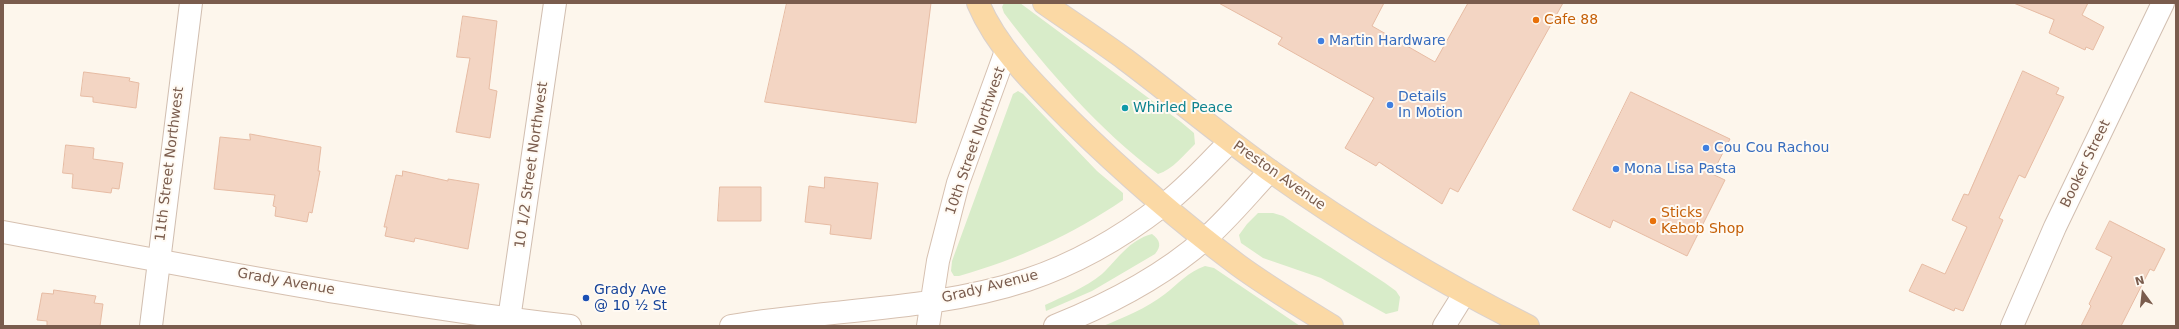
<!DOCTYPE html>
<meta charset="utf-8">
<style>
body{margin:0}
#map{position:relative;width:2179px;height:329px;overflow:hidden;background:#fdf6ec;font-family:"DejaVu Sans",sans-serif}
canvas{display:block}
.frame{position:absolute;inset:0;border:4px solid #7a5c4d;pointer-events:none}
.north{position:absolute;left:2123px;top:273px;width:40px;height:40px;-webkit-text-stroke:3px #fffaf3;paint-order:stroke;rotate:345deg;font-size:11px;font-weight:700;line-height:16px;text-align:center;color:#7a5c4d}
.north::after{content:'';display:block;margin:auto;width:14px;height:18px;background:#7a5c4d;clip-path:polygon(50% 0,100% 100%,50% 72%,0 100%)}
</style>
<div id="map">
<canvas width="2179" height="329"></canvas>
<div class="frame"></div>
<div class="north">N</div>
</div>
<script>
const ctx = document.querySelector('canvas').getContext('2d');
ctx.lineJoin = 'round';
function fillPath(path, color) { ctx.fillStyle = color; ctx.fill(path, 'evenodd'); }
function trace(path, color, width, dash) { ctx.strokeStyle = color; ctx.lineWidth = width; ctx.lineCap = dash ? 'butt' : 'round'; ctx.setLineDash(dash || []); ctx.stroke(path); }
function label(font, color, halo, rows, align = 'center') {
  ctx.font = font + ' "DejaVu Sans",sans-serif'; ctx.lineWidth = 4; ctx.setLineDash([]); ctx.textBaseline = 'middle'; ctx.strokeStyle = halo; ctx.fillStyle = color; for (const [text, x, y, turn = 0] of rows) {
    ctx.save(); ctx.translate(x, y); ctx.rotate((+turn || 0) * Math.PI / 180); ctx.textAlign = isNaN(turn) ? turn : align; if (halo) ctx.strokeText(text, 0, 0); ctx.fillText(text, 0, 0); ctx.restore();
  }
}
fillPath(new Path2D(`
 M1004,3h16l161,119 13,11 1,11c-10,10 -23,26 -37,30 -59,-44 -110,-103 -154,-161l-2,-6z
 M1018,91l5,3 74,77 26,22v7c-51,35 -105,59 -164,76h-5l-3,-5 1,-10 61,-167z
 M1258,213h15l10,3 102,67 11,8 4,6 -2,14 -12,3 -65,-36 -58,-20 -22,-15 -2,-8 8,-11z
 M1152,234c8,6 10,12 3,20l-63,37 -46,20 -1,-6c19,-9 40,-17 57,-31 16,-15 27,-34 50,-40z
 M1205,266l9,2 86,58h-197c20,-8 44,-18 62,-32 13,-10 23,-22 40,-28z`), '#d8ecc9');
const building = new Path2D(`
 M787,3h144l-15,120 -151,-21z
 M1219,3h165l-12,23 63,36 33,-59h95l-105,189 -8,-4 -8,16 -63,-42 -3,4 -31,-18 29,-50 -96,-54 4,-6z
 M2014,3h74l-6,12 22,12 -11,23 -7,-3 -1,3 -36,-17 5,-13z
 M463,16l34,5 -8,68 8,2 -7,47 -34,-6 14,-74 -13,-1z
 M2023,71l36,17 -3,6 8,3 -39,81 -6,-3 -20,43 4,2 -40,91 -8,-3 -1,3 -45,-20 13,-27 23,10 22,-47 -15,-7 12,-26 4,1z
 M84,72l46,6 -1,3 10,2 -3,25 -43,-6v-5l-12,-1z
 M1631,92l99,47 -18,35 13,6 -38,76 -74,-36 -3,8 -37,-18z
 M250,134l71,13 -3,24h2l-8,42 -3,-1 -2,10 -32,-6 1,-9 -3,-1 2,-11 -61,-6 6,-52 30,3z
 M66,145l28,3 -1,11 30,4 -4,26 -7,-1 -1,5 -39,-5 1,-14 -10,-1z
 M403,171l45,10v-2l31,5 -11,65 -53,-11 -1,4 -29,-6 2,-9h-3l12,-52 6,1z
 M825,177l53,6 -7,56 -41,-5 1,-9 -26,-3 4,-36 15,2z
 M720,187h41v34h-43z
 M2110,221l55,28 -11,22 -4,-2 -29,57h-40l10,-20 -2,-2 23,-47 -16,-8z
 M54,290l42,6 -2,7 9,1 -3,22h-53v-5l-10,-1 5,-27 11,1z`);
fillPath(building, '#f3d5c3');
trace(building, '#e6bba3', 1);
const street = new Path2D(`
 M151,326l40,-323
 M508,326l47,-323
 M1444,326l20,-32
 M2012,326l43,-99 108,-224`);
const secondary = new Path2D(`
 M3,232c188,34 377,72 567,94
 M731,326c97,-17 202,-15 296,-46 48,-16 95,-43 135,-74 24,-17 47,-44 68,-64
 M928,326l10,-65 20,-78 48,-132
 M1055,326c52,-21 107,-49 150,-87 23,-20 44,-46 65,-68`);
const primary = new Path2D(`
 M978,3c19,45 57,82 91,116 53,52 109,101 169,146 30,22 62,41 94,61
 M1044,3c27,19 55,37 82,57 48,36 94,75 143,110 83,59 169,111 259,156`);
trace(street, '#d1beb0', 24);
trace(secondary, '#d6c0b0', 24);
trace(primary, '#dad1cd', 24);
trace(street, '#fff', 22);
trace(secondary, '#fff', 22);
trace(primary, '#fbd9a5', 22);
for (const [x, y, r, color] of [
 [1536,20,4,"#e8710a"],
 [1321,41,4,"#3f7fe0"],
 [1390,105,4,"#3f7fe0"],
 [1125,108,4,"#0f9aa8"],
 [1706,148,4,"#3f7fe0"],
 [1616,169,4,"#3f7fe0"],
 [1653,221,4,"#e8710a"],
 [586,298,4,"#1a4fb4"]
]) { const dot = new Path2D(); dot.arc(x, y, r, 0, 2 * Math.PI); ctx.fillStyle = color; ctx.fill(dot); trace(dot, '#fffaf3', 1.5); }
label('14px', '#c56008', '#fffaf3', [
 ["Cafe 88",1544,20],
 ["Sticks",1661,213],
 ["Kebob Shop",1661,229]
], 'left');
label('14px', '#366cbe', '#fffaf3', [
 ["Martin Hardware",1329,41],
 ["Details",1398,97],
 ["In Motion",1398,113],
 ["Cou Cou Rachou",1714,148],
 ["Mona Lisa Pasta",1624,169]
], 'left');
label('14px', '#0d838f', '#fffaf3', [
 ["Whirled Peace",1133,108]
], 'left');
label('14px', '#7a5c4d', '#fffaf3', [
 ["10th Street Northwest",976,141,-71],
 ["11th Street Northwest",170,164,-83],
 ["Booker Street",2086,164,-64],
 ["10 1/2 Street Northwest",532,165,-82],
 ["Preston Avenue",1279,176,35],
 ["Grady Avenue",286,282,10],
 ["Grady Avenue",990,287,-14]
]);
label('14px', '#164399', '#fffaf3', [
 ["Grady Ave",594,290],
 ["@ 10 ½ St",594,306]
], 'left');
</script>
